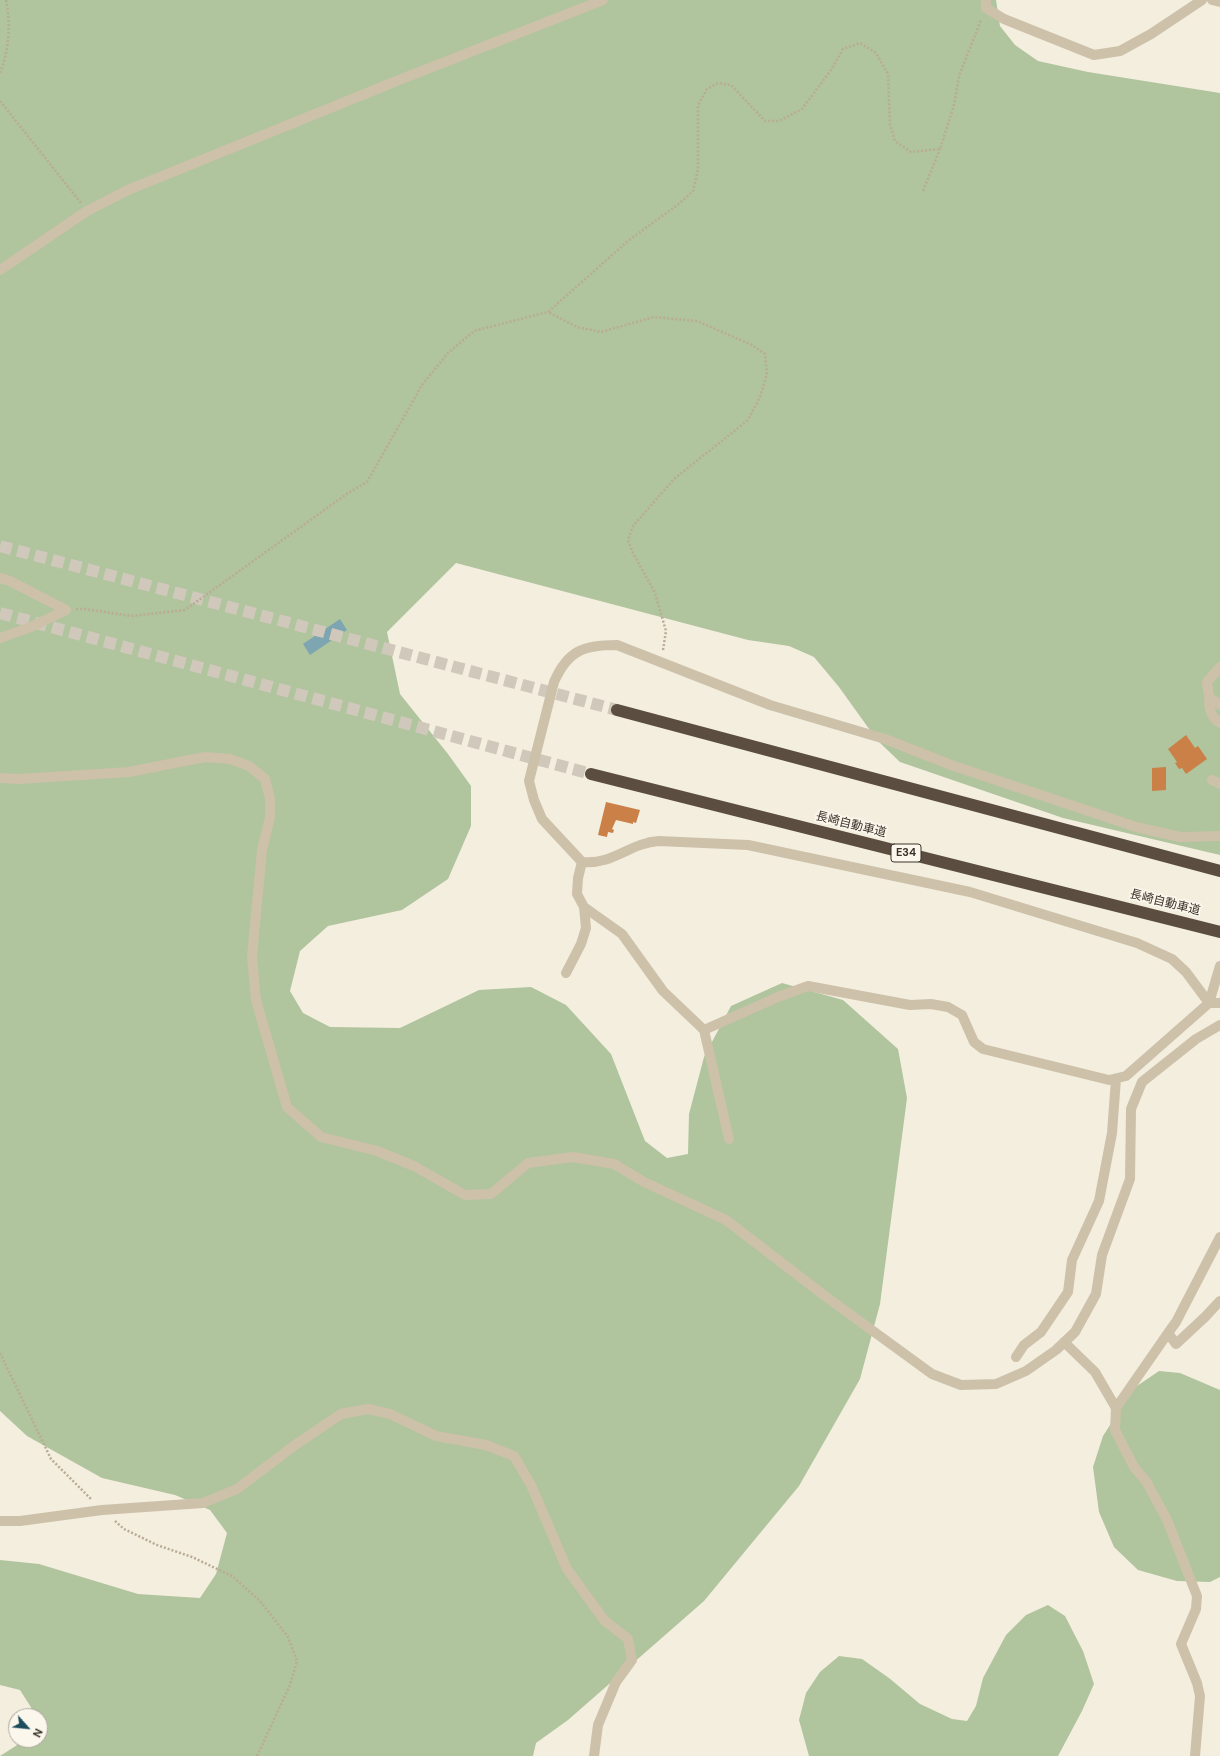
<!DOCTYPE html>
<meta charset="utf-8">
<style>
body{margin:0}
#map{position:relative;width:1220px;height:1756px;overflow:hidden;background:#f4eedf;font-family:"DM Sans",sans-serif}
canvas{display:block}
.north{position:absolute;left:8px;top:1708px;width:40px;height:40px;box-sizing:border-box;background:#fbf7ec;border:1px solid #aea89e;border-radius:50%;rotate:117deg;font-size:11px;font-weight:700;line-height:16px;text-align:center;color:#3a322a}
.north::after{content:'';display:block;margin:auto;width:14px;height:18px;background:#1d4c5d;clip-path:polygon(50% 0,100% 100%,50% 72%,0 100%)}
</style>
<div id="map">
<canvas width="1220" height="1756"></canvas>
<div class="north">N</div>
</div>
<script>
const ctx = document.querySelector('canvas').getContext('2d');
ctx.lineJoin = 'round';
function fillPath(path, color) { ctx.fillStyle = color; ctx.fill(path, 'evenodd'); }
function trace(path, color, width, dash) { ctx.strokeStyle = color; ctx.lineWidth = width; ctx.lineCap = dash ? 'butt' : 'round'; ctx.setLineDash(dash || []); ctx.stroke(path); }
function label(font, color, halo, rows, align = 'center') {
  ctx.font = font + ' "DM Sans","Noto Sans JP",sans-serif'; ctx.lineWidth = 3.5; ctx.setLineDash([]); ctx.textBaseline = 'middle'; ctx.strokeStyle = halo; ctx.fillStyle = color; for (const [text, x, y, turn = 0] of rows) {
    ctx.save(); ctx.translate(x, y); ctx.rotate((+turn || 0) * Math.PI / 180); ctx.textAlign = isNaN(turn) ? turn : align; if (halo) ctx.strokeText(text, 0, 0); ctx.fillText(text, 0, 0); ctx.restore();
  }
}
fillPath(new Path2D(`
 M0,0h996l4,26 15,19 23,16 50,11 132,21v762l-157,-37 -163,-56 -23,-22 -38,-53 -25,-30 -25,-11 -41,-6 -292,-77 -69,69 13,62 48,60 23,32v40l-23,53 -46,31 -74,16 -28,25 -10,40 13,22 27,14 70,1 79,-38 52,-3 35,18 45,49 34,87 22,17 21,-4 1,-40 15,-57 27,-51 51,-23 61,17 55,49 9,49 -27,206 -20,75 -61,107 -95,115 -136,119 -32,23 -3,13h-533l25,-16h15v-24h-7l1,-4 -14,-22 -20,-5v-125l39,4 99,30 62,4 16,-24 11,-41 -17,-23 -35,-15 -73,-17 -75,-42 -27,-25z
 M1159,1371l21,2 40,17v187l-10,5 -33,-1 -39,-11 -24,-23 -15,-35 -6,-45 10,-31 31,-48z
 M1048,1605l17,11 18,35 11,33 -12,27 -24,45h-249l-10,-36 7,-27 14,-21 19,-16 23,3 27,19 31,26 32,15 15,2 9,-15 7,-28 23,-43 20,-20z`), '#b0c49e');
fillPath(new Path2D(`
 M340,619l7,11 -37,25 -7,-11z`), '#7da5b2');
fillPath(new Path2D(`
 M1186,735l9,13 3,-2 9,13 -21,15 -4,-6 -3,1 -4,-6 2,-1 -9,-13z
 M1166,767v23l-14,1v-23z
 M606,802l34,8 -4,13 -3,-1v2l-17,-4 -4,9 2,1 -1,3 -5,-1 -1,5 -9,-2z`), '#ca8047');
trace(new Path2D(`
 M0,546l617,164
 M0,613l591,161`), '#cfc8bb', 12, [12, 6]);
trace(new Path2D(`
 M0,73c9,-23 11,-49 6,-73
 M0,101l81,102
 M923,191l17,-42
 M76,609h9l46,7 54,-6 163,-117 19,-11 55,-97 26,-32 26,-22 74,-19
 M663,650l3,-19 -11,-38 -22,-40 -5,-13 5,-14 41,-47 74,-59 12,-23 7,-23 -2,-20 -13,-9 -55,-24 -43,-4 -53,15 -24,-5 -29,-15 80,-71 52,-38 13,-12 5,-21v-65l9,-16 11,-6 13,2 34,36h14l23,-12 29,-39 12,-21 17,-6 16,10 12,21 2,50 5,17 16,11 29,-3 14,-44 5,-29 22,-56
 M0,1353l51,106 41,41
 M115,1521l9,8 33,16 35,12 40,19 28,25 28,36 9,24 -7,24 -33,71`), '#b9ab94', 2.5, [2, 2]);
trace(new Path2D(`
 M986,0v8l18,11 90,36 26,-4 31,-17 51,-34
 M1212,0l8,2
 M0,270l87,-59 41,-21 276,-112 199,-78
 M0,578l10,3 56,29 -35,17 -31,11
 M1220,667l-13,15 2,15 11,8
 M1209,697c0,11 1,20 11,26
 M0,778l19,1 110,-7 76,-15 25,2 19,7 16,13 5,20v18l-8,33 -10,106 4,44 31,107 34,30 56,14 37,15 51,29 26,-1 37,-31 45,-6 41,7 30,18 82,38 99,76 107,78 29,11 35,-1 30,-13 30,-21 19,-18 21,-38 6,-39 28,-76 1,-70 11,-27 54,-43 24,-14
 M1212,780l8,4
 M582,862l-4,16 -1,16 7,13 38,27 41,57 41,39
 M1220,966l-11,37h11
 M566,973l15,-29 5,-16 -2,-21
 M729,1139l-25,-109 74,-33 30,-11 102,19 21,-1 17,3 14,8 12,27 9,7 126,31 17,-4 83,-73 -23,-31 -14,-13 -35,-16 -167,-51 -222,-47 -89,-4c-30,2 -45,24 -77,21l-40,-43 -8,-19 -5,-19 25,-99c14,-32 30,-37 63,-37l153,60 115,34 66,26 185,62 44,10 40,-1
 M1168,1333l8,-11 44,-85
 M1064,1342l31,30 21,36
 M1016,1357l8,-12 17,-13 27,-40 4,-32 27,-59 13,-68 4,-54
 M0,1521h20l82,-11 101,-7 34,-14 58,-44 46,-31 27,-5 22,5 46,22 50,9 28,11 17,29 36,84 37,51 24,19 4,21 -16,22 -18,43 -4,31
 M1195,1756l5,-60 -3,-13 -16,-39 15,-35 1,-13 -30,-76 -21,-39 -12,-14 -19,-37 1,-22 52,-75 8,11 29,-27 15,-16`), '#cdc1aa', 10);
trace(new Path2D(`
 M617,710l603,161
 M591,774l629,158`), '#5b4e40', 12);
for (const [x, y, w] of [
 [906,853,30]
]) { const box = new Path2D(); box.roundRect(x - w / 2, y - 9, w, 18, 3); ctx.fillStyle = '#fbf7ec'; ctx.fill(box); trace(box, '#3a322a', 1); }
label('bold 11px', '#3a322a', null, [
 ["E34",906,853]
]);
label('12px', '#3a322a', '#fbf7ec', [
 ["長崎自動車道",851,825,14],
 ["長崎自動車道",1165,903,14]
]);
</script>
